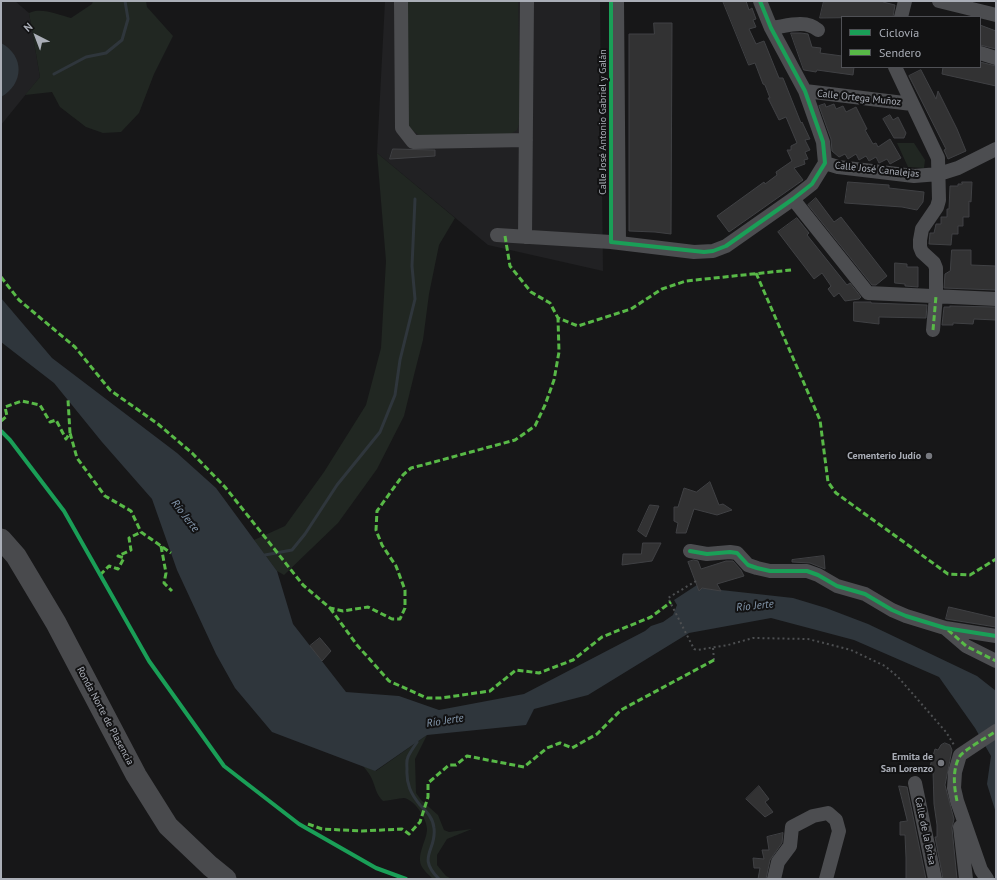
<!DOCTYPE html>
<meta charset="utf-8">
<style>
body{margin:0}
#map{position:relative;width:997px;height:880px;overflow:hidden;background:#171718;font-family:"PT Sans",sans-serif}
canvas{display:block}
.frame{position:absolute;inset:0;border:2px solid #aaaeb7;pointer-events:none}
.legend{position:absolute;left:841px;top:16px;width:140px;height:52px;box-sizing:border-box;background:#121213;border:1px solid #4f5055;margin:0;padding:5px 7px;list-style:none;font-size:12px;color:#aaaeb7}
.legend li{display:flex;align-items:center;gap:8px;height:20px}
.legend b{width:20px;border:1px solid #4f5055}
.north{position:absolute;left:16px;top:16px;width:40px;height:40px;-webkit-text-stroke:3px #121213;paint-order:stroke;rotate:318deg;font-size:11px;font-weight:700;line-height:16px;text-align:center;color:#aaaeb7}
.north::after{content:'';display:block;margin:auto;width:14px;height:18px;background:#aaaeb7;clip-path:polygon(50% 0,100% 100%,50% 72%,0 100%)}
</style>
<div id="map">
<canvas width="997" height="880"></canvas>
<div class="frame"></div>
<ul class="legend">
<li><b style="height:5px;background:#1a9f57"></b>Ciclovía</li>
<li><b style="height:5px;background:#58b947"></b>Sendero</li>
</ul>
<div class="north">N</div>
</div>
<script>
const ctx = document.querySelector('canvas').getContext('2d');
ctx.lineJoin = 'round';
function fillPath(path, color) { ctx.fillStyle = color; ctx.fill(path, 'evenodd'); }
function trace(path, color, width, dash) { ctx.strokeStyle = color; ctx.lineWidth = width; ctx.lineCap = dash ? 'butt' : 'round'; ctx.setLineDash(dash || []); ctx.stroke(path); }
function label(font, color, halo, rows, align = 'center') {
  ctx.font = font + ' "PT Sans",sans-serif'; ctx.lineWidth = 4; ctx.setLineDash([]); ctx.textBaseline = 'middle'; ctx.strokeStyle = halo; ctx.fillStyle = color; for (const [text, x, y, turn = 0] of rows) {
    ctx.save(); ctx.translate(x, y); ctx.rotate((+turn || 0) * Math.PI / 180); ctx.textAlign = isNaN(turn) ? turn : align; if (halo) ctx.strokeText(text, 0, 0); ctx.fillText(text, 0, 0); ctx.restore();
  }
}
fillPath(new Path2D(`
 M1,1h14l14,12 11,64 -39,48z
 M385,1h215l3,270 -115,-26 -111,-92z`), '#212123');
fillPath(new Path2D(`
 M93,1h53l1,6 26,29 -19,38 -15,39 -18,19 -18,1 -17,-6 -26,-20 -8,-15 -27,3 15,-18 -11,-64c13,-6 29,2 42,5l21,-14z
 M408,1h110l2,120 -3,9 -8,5h-90l-11,-8z
 M897,143h17l11,17 -1,8 -16,-1z
 M377,153l78,65 -16,27 -10,49 -6,46 -8,31 -11,45 -27,53 -39,54 -54,52 -7,-4 -23,-31 31,-14 39,-54 42,-67 15,-57 5,-87z
 M427,735l-12,24 1,34 5,7 17,15 6,15 5,2 23,-3 -25,10 -10,16v10l9,11 6,3h-19c-4,-4 -10,-9 -12,-14 -4,-12 6,-25 6,-36 0,-10 -12,-29 -23,-31 -5,0 -16,3 -21,3 -7,-6 -8,-16 -12,-24 -2,-4 -5,-7 -8,-11l13,5z`), '#212722');
fillPath(new Path2D(`
 M1,43c24,13 23,41 0,54z
 M1,298l51,60 125,95 39,35 61,83 16,53 53,68 53,4 40,14 85,-16 121,-63 6,-5 12,-4 10,-7 4,-10 -3,-5 23,-15 2,5 4,-2 90,10 33,10 42,16 109,52 19,15v122l-9,-29 4,-28 -16,-28 -36,-51 -85,-37 -83,-22 -82,15 -101,62 -54,14 -8,16 -99,10 -52,36 -103,-39 -37,-44 -19,-34 -39,-84 -25,-71 -50,-57 -48,-59 -53,-41z`), '#2f363c');
trace(new Path2D(`
 M54,74l32,-17 20,-4 16,-13 6,-21 -3,-18
 M265,555l27,-5 13,-16 32,-49 43,-53 15,-37 5,-35 15,-61 -3,-33 3,-67
 M417,742c-3,5 -7,10 -9,15 -2,4 -1,9 -1,12 -1,15 4,25 13,36 7,7 13,13 14,23 3,23 -18,28 5,51`), '#2f363c', 3);
const building = new Path2D(`
 M723,1h23l3,9 3,-2 4,11 -3,1 3,7 -7,2 7,15 8,-3 15,37h4l18,45 1,-1 8,17 -5,1 5,10 -5,2 3,7 -4,1 1,4 -11,4 9,12 -74,52 -12,-16 47,-34 1,2 12,-9 -1,-3 16,-11 -5,-11h4v-4l6,-3 -11,-26 -7,3 -11,-22h2l-5,-13 -2,-1 -8,-21 -6,2z
 M824,1h60l-1,1 12,3 -2,12 -73,1z
 M654,23h18l-1,211 -16,-2 -26,-1v-197h25z
 M980,25l16,6v18l-16,-4z
 M791,33h10l7,1 4,13 9,1 -1,5 22,3v11h12l-1,8 -36,-5 -1,2 -12,-2z
 M980,62l16,4v20l-54,-12 1,-7h37z
 M921,70l15,29 2,-8 19,38 9,22 -18,8 -4,-9 2,-1 -37,-73z
 M825,104l1,3 8,-3 2,5 7,-3 3,6 10,-5 11,22 -2,1 8,14 3,-1 2,4 12,-8 11,19 -11,6 -3,-5 -8,4 -3,-6 -7,4 -3,-5 -7,4 -3,-6 -8,5 -3,-5 -6,3 -7,-6 -1,-12 -12,-33z
 M890,115l3,5 5,-3 8,16 -2,5h-10l-11,-19z
 M393,149l42,1v6l-45,3z
 M848,182l41,3v3l35,4 -1,10 -6,8 -15,-3 -57,-4z
 M962,182h10l-1,20 -2,-1v16h-6v9h-5v8h-6l-1,11 -22,-1 1,-11h4l2,-9h5v-7h6v-8h2l1,-23h8v-2h4z
 M816,198l18,24 7,-5 46,59 -11,9h-4l-64,-80z
 M797,218l12,15 -2,2 40,50 3,-2 11,14 -2,2 -14,2 -6,-8 -5,4 -6,-8 3,-3 -9,-13 -8,6 -20,-26 -16,-21z
 M952,250h19v15l25,1v24l-52,-2 1,-14 5,-3z
 M895,263l12,1v3h11v20l-13,-1v-2l-10,-1z
 M854,302h17v1l56,2 -1,13 -47,-1v7l-25,-3z
 M950,306l46,1v13l-22,-1 -1,5 -20,-1v2h-11l2,-18h6z
 M710,482l9,23 4,-1 9,6 -15,5 -23,-6 -8,24h-10l2,-10 -4,-2v-14h4l6,-19 12,4z
 M650,505l9,1 -13,31 -8,-6z
 M643,543h18l-9,18 -30,4 1,-11h18z
 M824,556l1,13 -15,-6 -18,-1v-2z
 M694,560l4,1 3,8 25,-8h7l8,9 3,6 -27,8 4,7 -19,-3 -3,3 -11,-29z
 M949,607l47,11v9l-50,-8z
 M320,638l11,13 -9,10 -12,-15z
 M945,743l5,2 2,5 -7,35 9,34 -2,9 5,51h-14l-8,-42h2v-12l-3,-21 -1,-33 -4,-1 6,-21 3,1 3,-5z
 M759,786l10,13 -4,3 8,10 -8,5 -19,-18z
 M899,786l8,1 19,92h-20v-21l-1,-23h-5v-13l7,-1z
 M783,833l-1,10 -12,17 -4,19h-8l2,-11h-6l-1,-10 11,1 -2,-9h7l-2,-13z`);
fillPath(building, '#323233');
trace(building, '#404144', 1);
trace(new Path2D(`
 M696,581l-28,17 26,51 3,1 31,-5 25,-7 55,1 43,11 34,16 13,11 48,55 8,13
 M713,648l1,12`), '#4d4f51', 2, [2, 3]);
trace(new Path2D(`
 M401,1l1,127 11,14 113,-2
 M617,1l2,242
 M939,1l57,14
 M901,17l4,-16
 M771,28c16,-2 34,-9 47,2
 M980,53l16,5
 M895,67l43,91 1,42 -2,7 -15,22 -2,11v7l2,5 12,11 2,5v28l-3,34
 M805,91l107,13
 M825,163l13,4 76,9 25,-2 19,-6 38,-19
 M793,199l75,94 128,6
 M497,235l114,7 83,10 19,-1 13,-5 67,-47 19,-15 13,-21 -2,-21 -18,-51 -34,-63 -11,-27
 M525,237l2,-236
 M690,551l17,3 23,-2 7,1 11,12 9,3 13,3h37l11,4 19,11 28,8 27,16 14,6 39,12 51,8
 M945,628l21,18 30,15
 M915,783l20,96
 M960,827l6,52
 M774,879l4,-17 12,-16 2,-19 21,-11 15,-3 8,7 3,11 -13,48
 M987,879l-6,-9 -24,-69 -3,-13 1,-16 5,-17 36,-24`), '#4c4d50', 14);
trace(new Path2D(`
 M1,539l15,17 40,67 80,152 32,51 42,40 16,13`), '#494a4d', 21);
trace(new Path2D(`
 M505,236l5,30 21,26 19,11 8,15 20,8 53,-17 31,-20 24,-8 105,-11
 M756,273l64,147 8,62 8,11 112,81 22,1 26,-16
 M1,277l18,23 56,47 35,43 48,34 34,29 33,34 78,98 27,23 13,3 25,-4 24,12h8l5,-11v-18l-9,-24 -14,-21 -6,-15 1,-19 26,-36 8,-7 12,-3 92,-25 20,-14 10,-21 9,-25 5,-28 -1,-34
 M933,330l3,-34
 M1,421l6,-5 -2,-9 17,-6 18,4 10,17 6,-2 10,19 4,-6 -2,-33
 M70,433l7,25 28,38 26,15 10,21 30,21
 M161,546l5,27 -2,10 8,8
 M100,575l9,-9 9,3 6,-11 -6,-2 13,-6 -2,-12 12,-6
 M330,608l27,37 32,36 38,17h14l49,-7 26,-21 23,3 34,-13 29,-23 49,-20 20,-15
 M948,630l18,16 30,15
 M957,801c-3,-14 -5,-32 3,-45 4,-6 29,-20 36,-25
 M308,824l14,5 40,2 40,-2 7,5 11,-12 8,-25v-14l21,-18h7l11,-9 57,11 23,-19 13,-5 12,5 25,-14 24,-24 93,-50`), '#58b947', 3, [6, 3]);
trace(new Path2D(`
 M611,1v241l93,10 9,-1 13,-5 67,-47 19,-15 13,-21 -2,-21 -18,-51 -34,-63 -11,-27
 M1,431l9,9 54,71 85,150 75,105 75,58 77,44 30,11
 M690,551l17,3 23,-2 7,1 11,12 9,3 13,3h37l11,4 19,11 28,8 27,16 14,6 39,12 51,8`), '#1a9f57', 4);
for (const [x, y, r, color] of [
 [929,456,4,"#77797f"],
 [941,763,4,"#77797f"]
]) { const dot = new Path2D(); dot.arc(x, y, r, 0, 2 * Math.PI); ctx.fillStyle = color; ctx.fill(dot); trace(dot, '#121213', 1.5); }
label('10px', '#aaaeb7', '#121213', [
 ["Calle Ortega Muñoz",859,98,6],
 ["Calle José Antonio Gabriel y Galán",603,122,-90],
 ["Calle José Canalejas",877,170,6],
 ["Ronda Norte de Plasencia",105,716,62],
 ["Calle de la Brisa",925,831,78]
]);
label('bold 10px', '#aaaeb7', '#121213', [
 ["Cementerio Judío",921,456],
 ["Ermita de",933,757],
 ["San Lorenzo",933,769]
], 'right');
label('italic 11px', '#8599ae', '#121213', [
 ["Río Jerte",185,516,52],
 ["Río Jerte",755,606,-6],
 ["Río Jerte",445,721,-9]
]);
</script>
